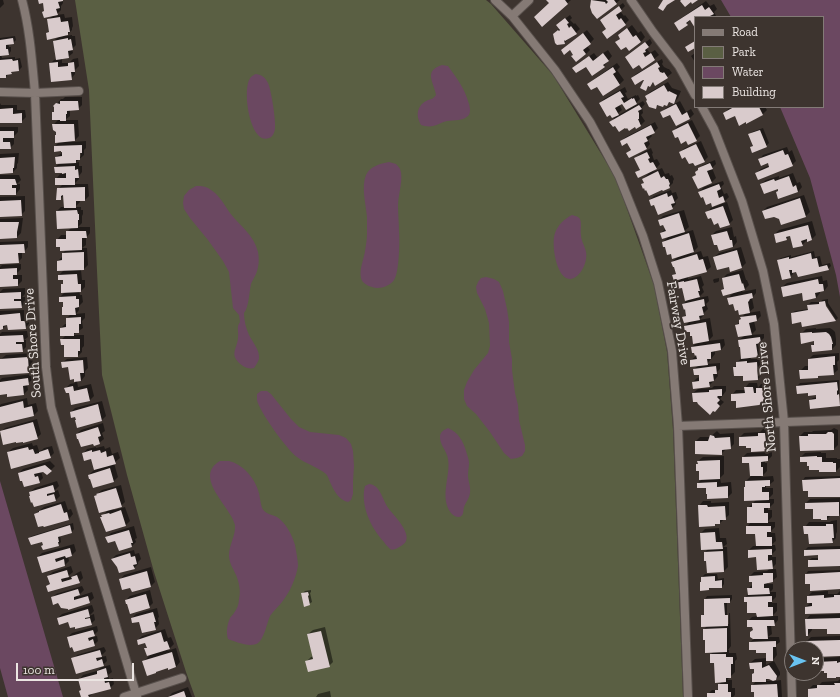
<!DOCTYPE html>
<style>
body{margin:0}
#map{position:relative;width:840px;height:697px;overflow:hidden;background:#3d342f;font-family:"Zilla Slab",serif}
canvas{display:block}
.legend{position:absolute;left:694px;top:16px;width:130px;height:92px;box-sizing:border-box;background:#3d342f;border:1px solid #837b77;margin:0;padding:5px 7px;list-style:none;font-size:12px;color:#ebe5e2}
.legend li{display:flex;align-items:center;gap:8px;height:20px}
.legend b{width:20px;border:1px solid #837b77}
.north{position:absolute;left:784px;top:641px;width:40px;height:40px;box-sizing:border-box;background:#3d342f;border:1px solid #837b77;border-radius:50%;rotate:90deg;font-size:11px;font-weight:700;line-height:16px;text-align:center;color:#ebe5e2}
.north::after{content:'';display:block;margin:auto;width:14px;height:18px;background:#69c3f1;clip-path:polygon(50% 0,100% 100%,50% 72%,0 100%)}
.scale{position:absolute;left:16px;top:663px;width:118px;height:18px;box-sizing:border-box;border:2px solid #ebe5e2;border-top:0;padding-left:5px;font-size:12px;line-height:14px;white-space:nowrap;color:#ebe5e2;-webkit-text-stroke:3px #3d342f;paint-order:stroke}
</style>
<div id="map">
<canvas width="840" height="697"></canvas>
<ul class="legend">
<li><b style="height:5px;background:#857a75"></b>Road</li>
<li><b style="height:11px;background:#5a5f43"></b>Park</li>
<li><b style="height:11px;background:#6b4861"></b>Water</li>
<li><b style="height:11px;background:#d9cbcc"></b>Building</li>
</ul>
<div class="north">N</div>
<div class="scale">100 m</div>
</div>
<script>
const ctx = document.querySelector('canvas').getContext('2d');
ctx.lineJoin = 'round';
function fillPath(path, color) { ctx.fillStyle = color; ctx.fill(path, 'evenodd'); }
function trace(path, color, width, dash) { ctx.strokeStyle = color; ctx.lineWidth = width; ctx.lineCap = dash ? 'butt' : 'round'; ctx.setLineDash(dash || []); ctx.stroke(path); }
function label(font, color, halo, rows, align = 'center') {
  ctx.font = font + ' "Zilla Slab",serif'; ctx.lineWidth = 4; ctx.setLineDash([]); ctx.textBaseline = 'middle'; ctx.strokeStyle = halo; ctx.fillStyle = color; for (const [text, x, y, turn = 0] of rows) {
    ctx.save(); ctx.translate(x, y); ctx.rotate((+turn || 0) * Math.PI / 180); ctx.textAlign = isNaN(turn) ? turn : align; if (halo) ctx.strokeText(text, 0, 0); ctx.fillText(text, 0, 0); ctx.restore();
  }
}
fillPath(new Path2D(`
 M75,0h411l5,4 62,71 63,103 38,107 13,67 6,78 10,267h-488l-9,-25 -32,-100 -27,-97 -25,-100 -5,-104 -8,-181z`), '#5a5f43');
fillPath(new Path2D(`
 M721,0h119v297l-4,-22 -26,-97 -30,-71h43v-90h-92z
 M442,65l6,1c10,14 16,21 21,38 1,4 2,9 -1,12 -5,5 -14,4 -21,5 -5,1 -9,4 -14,5 -4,1 -9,0 -12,-1 -6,-10 -4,-20 7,-25 4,-1 5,-1 8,-5 -2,-13 -13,-24 6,-30z
 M256,74c6,1 9,3 12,9 3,6 8,37 7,45 0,3 -2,9 -6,10 -19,8 -28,-51 -18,-61 1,-1 4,-3 5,-3z
 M389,162l7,2c1,1 3,3 4,5 4,9 -2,26 -2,36 0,9 1,18 1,27 1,9 0,42 -5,48 -4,6 -15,10 -22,7 -4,-1 -10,-4 -11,-9 -2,-9 3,-19 4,-27 1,-6 2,-12 2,-18 0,-5 0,-11 0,-16 -1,-12 -6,-30 -1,-42 4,-9 14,-11 23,-13z
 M196,186c5,0 7,0 12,2 11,6 15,15 22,25 10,13 24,22 28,39 1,5 1,11 0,15 -1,7 -5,12 -7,17 -2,9 -2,23 -7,29 0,8 2,15 5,22 4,8 11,15 10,24 -1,3 -3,6 -5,9 -4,1 -8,0 -11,-2 -15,-11 -6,-16 -5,-28 1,-6 -2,-11 2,-16l-1,-7 -6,-7 -4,-36 -6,-11 -15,-21 -18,-22 -6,-9 -1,-6 1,-7 5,-6z
 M572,215c3,1 6,1 8,4 2,5 0,11 1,16 0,6 4,11 5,17 2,9 -5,26 -16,27 -14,0 -19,-36 -15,-46 3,-8 9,-14 17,-18z
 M486,277l8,2 5,3 4,9 4,18 2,13v20l3,17v11l3,23 3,12 1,15 6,25v6l-3,5 -5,2 -6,1 -7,-6 -14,-21 -14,-18 -9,-8 -3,-7v-9l3,-8 7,-12 14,-17 2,-7 -1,-23 -4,-14 -8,-16 -1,-6 2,-5 3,-4z
 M261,391h6l4,3 20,25 8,8 11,5 29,3 7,3 5,6 2,7 1,15 -1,15v13l-2,6 -3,2c-9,-2 -14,-11 -18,-20 -1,-2 -2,-6 -4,-8 -8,-7 -20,-10 -29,-17 -9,-6 -38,-46 -40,-57 0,-2 0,-4 0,-6z
 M448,428c11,5 15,13 18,23 1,4 3,8 3,12 0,4 -1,8 -1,12 0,6 3,12 2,18 -1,6 -4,9 -6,14 -1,4 0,9 -5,10 -4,0 -6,-2 -8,-4 -12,-16 0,-37 -3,-54 -1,-8 -9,-15 -8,-23 1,-5 4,-6 8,-8z
 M220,461c3,0 6,0 9,0 13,3 25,16 29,29 2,5 2,12 4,18 3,6 9,6 15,9 9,6 15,18 18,28 1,6 3,15 3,21 -2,12 -8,26 -16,36 -4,5 -8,8 -12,14 -3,7 -6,23 -12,27 -8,5 -22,-1 -30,-4 -2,-7 -1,-14 2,-21 1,-2 3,-3 4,-5 3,-4 5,-9 5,-14 2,-8 0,-17 -3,-24 -3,-7 -7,-12 -7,-20 0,-10 7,-20 6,-30 -3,-17 -43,-48 -15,-64z
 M0,481l63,216h-55l-8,-29z
 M369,484c12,1 13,16 20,25 6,8 28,29 12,37 -4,2 -7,5 -11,3 -2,-2 -5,-5 -6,-7 -13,-14 -24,-37 -19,-56z`), '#6b4861');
fillPath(new Path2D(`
 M0,0h3l1,4 -4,4z
 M39,0h24v3l-2,3v4l-5,5 8,-1 1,4 7,-1 1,9 -1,2v2l-6,6 6,-1v1h3l1,9 -4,4 1,4 -5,4 -6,1v5h7l4,-4 5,-1 1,8 -4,4v4l-4,5 -21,-15 4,-4 3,-1 -3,-18 5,-5 -12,-3 3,-2 -2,-11 5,-5 -8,-5 -2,-8z
 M548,0h23l-29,25 8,-22z
 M593,0h27l-22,18 -6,-17z
 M706,1l4,5 4,-2 3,5 -3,3 2,4v1h-21v10l-4,-7 -11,9 -5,-6 5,-4z
 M623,3l2,3 -5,5 4,5 1,-1 4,5 -4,4 -18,4 -2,-12z
 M570,15l2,3 -2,2 4,4 1,-1 5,6 -16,14 -10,-9 6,-6 2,-7z
 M632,25l6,8 3,-2 4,6 -4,5 -12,8 -3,-5 -10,-3 5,-4 -2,-3z
 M587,30l7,9 -7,7 3,4 -4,4h-12l-4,-5 -8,1z
 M15,36l1,4 -3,3h-5l1,4h2v4l-2,3 -8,1 1,3 13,-1v2l5,-1 2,9 -3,3h-5l-3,3 -3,1 -2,3 -6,1v-40z
 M650,39l2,4 -5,6 3,4 5,-3 4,5 -5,4 -15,4 -13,-6 4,-4z
 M608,50l4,6 -8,10 -12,8 -6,-9 -8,-1 16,-11 3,4z
 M695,53v9l-4,-6z
 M662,59l1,3 -1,2 2,3 4,2h1l3,4 -5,4 -13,5 -8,7 -1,-9 -13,-2 4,-4z
 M617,63l3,4 -3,3 7,10 -4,4 -17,11 -6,-10 -9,-1 5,-4z
 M668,82l4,6 9,3 -3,7 -4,5 -3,-2 -4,4 -8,-1 -4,4 -9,-12 4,-4z
 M625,87l2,5 -2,1 3,6 8,-4v1l2,-1 2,4 -4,4 -10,6 -4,-7 -3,2 3,6 -5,4 -17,-11 4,-4z
 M65,97h17v8l-4,4 -8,1v6l-5,4h13l1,16 -6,6 13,-1v7l-2,2v5l-9,8 4,-1v4h3v6l-3,4v3l-5,5h14l1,12 -4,4h-5v2l-5,5h6v3h2v4l-1,2v7l-4,4h12v6l-4,5v7l-4,3h5l1,17 -4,4 -3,1 1,10h3v7l-4,4h-2l1,4h2l1,7 -4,4v4l-3,4 9,-1v5l-3,3 1,7 -10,7h11v11l-2,2v4l-4,4 -17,-16 5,-5 -5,-7 4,-4h2v-6l4,-4 -7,-8v-5l-4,-4 5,-5 -3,-7 2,-2v-4l-5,-4 5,-5 -6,-9 4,-4 1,-4 4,-4 -6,-3 -4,-6 4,-5h6v-3l4,-4 -14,-17 4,-4h4l-1,-12 -4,4 -2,-10 5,-5 -7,-5 4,-5h4l-1,-3 -8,-4 5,-4 -4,-6 6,-4v-3l-7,-4 5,-5 -4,-6 1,-1 -4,-9 6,-6 -6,-6 2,-3v-4l6,-7h2zM81,148v8l-2,2z
 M643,101l2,3 -3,3 1,6 -2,2 4,6 -4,4 -5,2 -1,-1 -7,1 -12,-3 -5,-2 4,-5z
 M680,101l6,11 5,-3 3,5 -4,4 -14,7 -5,-12h-10l5,-5z
 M0,103l1,2h16v5h8l1,7 -5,5h-21z
 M733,107h32l2,3 -4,4 -16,8 -12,-8h-11l4,-5z
 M692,120l8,16 -4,4h-10l-13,-8 4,-5z
 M655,122l3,6 -4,4 -3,2 1,2 -4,4 2,4 -4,5 -19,4 4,-4 -3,-7 -7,-1 5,-4z
 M0,127h18v5l-6,6h2v6l-4,4h-10z
 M763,128l6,15 -3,3 -15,1 2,-2 -3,-10 2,-3z
 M701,141l7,16 -4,4 -24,-9 5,-4z
 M787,147l2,5 3,-2 4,11 -4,4 -36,8 5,-4 9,-4 -2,-3 -9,-2 4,-5z
 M651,148l2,5 -1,1 2,6 3,-1 3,5 -7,8 9,-4 3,6 4,-1 1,3 2,-1 2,4 -1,2v2l-4,4 -27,-2 3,-3 -2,-3 7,-7 -14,1 5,-5 -5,-10 4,-4z
 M19,153l-1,10 -1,1v4l-4,4 -13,1v-19z
 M715,160l1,4 -4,4 4,10 -4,4 -13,6 -6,-11 4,-3 -1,-2 7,-7z
 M793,173l4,10 3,-1 2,5 -4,5 -19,-1 -1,-3 -17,-4 5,-4 13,-4v2z
 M0,175h19l2,5 -4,4h3v5l-4,5h-16z
 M723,181l1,3 -3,3 3,7 3,-1 2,4 -4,4 -13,1 -13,-10 5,-5z
 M671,190l1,3 4,-1 2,6 -3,3 1,3 -4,4 -18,-4 -4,-4 4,-4z
 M804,195l6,17 -4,4 -26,3 -17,-8 4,-4z
 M25,196v15l-4,4 -21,1v-19z
 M727,202l6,18 -4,4 -11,-2 -11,-9 4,-5z
 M684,210l5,17 -7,6 11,-3 5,17 -7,7 10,-3 2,6 5,-1 3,11 -5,4 -18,5v3l13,-3 3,9 -2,2 2,5 -6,6 10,-2 1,5 -3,3 2,5 -4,4v2l-5,5 11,-2 3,18 -5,5 16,-2 1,6 -4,5h-6v4l-8,10 13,-1v6l-3,3 1,4 -9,10 -16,-4 4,-4 3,-1v-4l-6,-4 5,-4 -8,-5 5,-4 -1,-4 -3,-5 5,-5 -6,-11 -6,-5 5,-5 -6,-4 3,-3 -4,-10 6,-5 -6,-12 -7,-3 6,-6 -8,-3 3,-3 -5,-10 7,-6 -8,-4 -8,-10 6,-6 -8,-3 4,-4 -2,-5 -4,-4 4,-4z
 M23,218l-2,15 -4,4 -17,1v-19z
 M812,221l4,14 -4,4 -4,2v-2l-6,6 -11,-10 -5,4 -11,-5 4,-4z
 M732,227l2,10 2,-1 1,6 -4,5 -13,3 -8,-15 4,-4z
 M28,241v6l-4,5h-2v6l-4,4 -18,1v-21z
 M741,247l5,16 -4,4 -28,-10 5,-4z
 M814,251l1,6 5,-1 2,9 8,-2 1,3 -3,3 -31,1 -5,1 1,3 -3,3 -12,-17 3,-2 10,-3v2z
 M21,264v5l-4,4v2h5v6l-4,4 -18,1v-19l2,-2z
 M743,270l3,10h1l2,5 -7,7 14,-3v4l-4,5 2,10 -6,5 12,-2 1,5 -4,4 -3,1 2,9 -5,5 13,-1v4l-4,4 2,10 -5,4 -7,1 1,2h10l1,16 -4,4 -14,-4 -10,-8 3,-2v-3l5,-4 -3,-18 5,-4 -8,-11 4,-3v-2l1,-2 6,-6 -8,-3 -5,-6 -6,-5 6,-6 -12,-2 3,-3 -2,-9 4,-4z
 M822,276l1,5 4,-1 1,6 -4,5h-4v2l-4,5 -12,2 -1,-8 -21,-5 5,-4z
 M719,278v3l-1,1 -4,1 -1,-3 1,-1z
 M25,288v6l-3,3h3v6l-4,4 -21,1v-16l3,-3z
 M828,299v4l10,15 -2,2 -12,-19 -2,1 11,18h3h-1l-33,1 -10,-8 3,-2 14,-2 -1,-4 3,-3h10l1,-2z
 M24,310v7h5v7l-4,4 -18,-4 -4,4 -3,1v-18z
 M816,328v1l14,-1 3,2 2,2 1,7v6l-4,4 -20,-3 3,-4v-2l-14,-6 5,-5z
 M27,331l1,6 -4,3h2v7l-4,4 -22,1v-18l2,-2z
 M32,353l1,15 -4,4 -29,2v-10l1,-5 5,-4z
 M839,353v7l-2,2 1,8 -5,4 -14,1 -2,2 -17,-6 5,-5h4v-7l4,-4z
 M87,357l1,11 -3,3v5l-4,5h-4l1,6 13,-3 3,12 -4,4 -21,-8 -3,-4 4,-4 5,-1v-5l-6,-12 -7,-3 5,-4z
 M32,374v6l-5,4 1,6 -4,4 -16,-1 -8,1v-14l2,-2z
 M839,380v25l-29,-5 3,-2 4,-1v-3l-8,-2 -12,-6 3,-3z
 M749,383h8l1,5 3,-4h8l1,9 -10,11 -23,-4 -5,-5 4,-5h9v-2z
 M714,386h12v5l-6,8 4,3 -9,9 -22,-18 5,-4 14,-1z
 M27,398l1,7 8,-2 2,8 -4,4 -33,8 -1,-18 1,-1z
 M102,401l4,15 -4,4 -24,7 -2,-11 -5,-4 4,-4z
 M37,419l4,15 -4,4 -36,-6 4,-4z
 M103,423l2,8 -3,2 2,6 -5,4 -22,-9 4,-4z
 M834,428l4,2v15l-4,4 -34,-13 4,-4h8l1,-1 18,-1z
 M763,429h6l1,9h2v8l-4,4 -21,-5 -7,-8 4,-4 16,-1z
 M717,431l3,3 14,-1v11l-4,4 -4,1 -5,5 -25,-13 4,-4h10z
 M32,443l1,3 4,-1 2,6 3,-1 2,-2 8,-2 2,7 -4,4 -42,-5 5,-4z
 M104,446l1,3 5,-2 2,7 6,-2 2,6 -6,5 4,14 -4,4 -20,6 -5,-12 4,-4 2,-1 -4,-12 -8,-4 4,-5 9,-2v1z
 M772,452v4l-4,4 -3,1v2h2v8l-6,6 12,-1 1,5 -5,4h-3v3h7v6l-5,5h6v4l-4,4h-2v3h4v7l-5,5h8v5l-4,4v2h4l1,8 -5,4h4l1,5 -4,4v3h4v7l-5,5h5l1,8 -5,4 -4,1v2h5v5l-3,3h6v5l-4,4v2h5v8l-5,5h6v4l-4,5h-3l1,9 -4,3h11l1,5 -4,3 1,10 -4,5h-7v5l8,-4 6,11v3l-6,6 7,-1 1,17h-27v-6l-3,-5 4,-5 -3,-7 2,-2v-4l-5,-5 5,-4 12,-1v-6l-10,-3 -7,-7 4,-3 -1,-13 -5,-5 4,-4 6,-1 -1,-4 -12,-15 4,-3 -1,-5 5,-5 -3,-8 4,-4 13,-1 3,-3 -13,-12 -8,-6 4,-4h4l-1,-13 -9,-6 4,-5 -3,-14 8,-8 -11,-13 1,-1v-5l6,-6 -2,-13 -7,-5 4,-4zM769,678l4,3h-7z
 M821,452v1h5v5h11v1h3v8l-4,4 -16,-2 -19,-12 4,-4z
 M724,456v18l-4,4 1,5 10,-1 1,11 -4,4 -30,-14 4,-4 -2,-9 -3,-5 2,-2 -1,-2 5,-4z
 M50,461l5,5 -8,8 -6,-3 2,7 -4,4 -20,-9 4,-4z
 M840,476v20l-31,-6h-5l-1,-10 2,-3z
 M57,481l2,5 -6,6 5,-2 2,6 -4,4 -25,-5 -1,-3 5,-4z
 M121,485l4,17 -4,4 -8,2 1,2 11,-3 5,14 -4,4 -25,-7 7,-8 -13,-14 7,-6z
 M840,498v15l-1,2h-8l-4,4 -21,-16 4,-4z
 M65,501l3,9 3,-1 2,5 -4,5 -25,7 -9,-12 5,-4 4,-3z
 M703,501h8v2l18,-1v13l-9,8h-4l-1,2 -16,-19z
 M837,520v12l-1,2v4l-4,4 -23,-9 -4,-6 4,-5h21l1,-1z
 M73,523l1,6 -2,3 -12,3 1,7 -3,3h-14l-1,-4 -14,-3 3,-2z
 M134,526l3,12 -2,1 1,3 -4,4 -13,4 -3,-11 -9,-2 4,-4z
 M719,528l1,10h6l1,6 -4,3h4l1,20 -4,4 -19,-19 4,-4 -8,-15 4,-4z
 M74,544l2,7 -4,4 -4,1 1,5 -4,4 -23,6 -4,-14 4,-4z
 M840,546v19l-31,-5 3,-2h7v-4l-14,1v-5l3,-3z
 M134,550l1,4 4,-1 2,6 -3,3v2l-4,4 -22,-9 4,-4z
 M71,566l2,6 -7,6 7,-2 4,-3 4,-2 2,7 -4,4 -32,4 3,-3 -2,-7 5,-4z
 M151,567l4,15 -4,4 -19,5 -1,-5 -11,-6 4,-5z
 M840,570v18l-29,-6 -5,-8 2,-3z
 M705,574h12l1,5 6,-1v6l-2,3h-11l-2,2 -7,-8v-4z
 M82,586l2,4 -7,7 15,-5 2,6 -5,4h-31l-6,-4 4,-4z
 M150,590l3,13 -4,4 -23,-7 4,-4z
 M311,590v2l-1,1 2,9 -3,2 -7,-10 3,-3z
 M828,591v3h9l3,-3v21l-34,-5 5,-5 -3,-6 4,-4z
 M732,595v4l-2,3h-3v22h2v-11h1l1,33 -3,4h1v3h7l1,6 -2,2v11l-8,8h5v8h3v7l-2,2h-25v-3l4,-4h5l2,-2v-3l3,-4 -7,-19 -4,-8 3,-3 -8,-12 -2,-10 3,-3 -5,-10 3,-3v-14l2,-3z
 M92,605l2,6 -5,5 5,-2 1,6 -4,4 -16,1 -6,-4 -11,-3 4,-4z
 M157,608l2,9 -1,1 1,6 -4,5 -16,-9 -7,-2 4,-4z
 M840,614v19l-12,-5h-16v2l-4,5 -2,-15 4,-5z
 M97,626l1,5 -6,6 5,-1 1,5 -4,4 -21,1 -5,-9 4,-4z
 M325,627l8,35 -4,4 -22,-5 4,-4 3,-1 -6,-22 5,-4z
 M165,629l3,9 3,-1 3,7 -7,7 9,-3 4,14 -4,5 -7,2v-2l-25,-6 7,-7 -5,-5 1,-2 -1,-5 -8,-2 4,-4z
 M840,636v19l-24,1v-7h-7l-2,-8 4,-4z
 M104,647l2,4 -6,6 6,-1 1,5 -4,4 -30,-6 4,-4z
 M840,657v19l-15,-6h-9v-11h5l1,-1z
 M110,665l2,7 -4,3 1,4 4,-1 1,6 -4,4 -17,5 -4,4h-7v-8l-3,-9 4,-5 14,-4 5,-4z
 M840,679v18h-22l-9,-8 4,-4h6l3,-3 16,-1z
 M188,687l4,10h-23l3,-4z
 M330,691l1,6h-15l2,-3z`), '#0007');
fillPath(new Path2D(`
 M38,0h25v1l-5,1 2,6 -4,1 2,6 -14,3 -2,-6 2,-1 -1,-8 -4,1z
 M546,0h19l3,4 -26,23 -8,-10 15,-14z
 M591,0l14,2 1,2 2,-2 -2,-2h8l3,4 -20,15 -5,-6 -2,-6z
 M663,0h12l-8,5 -4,6 -5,-3z
 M681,0h17l-6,4 -1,-2 -6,5 -5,-6z
 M702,5l3,5 4,-3 5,7 -4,2v1h-15v11l-5,-8 -4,3 2,2 -9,6 -5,-8z
 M619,6l3,5 -6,4 3,5 2,-2 5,7 -19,14 -5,-7 4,-3 -6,-9z
 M60,17l1,5 7,-1 2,11h-2v3l-21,5 -1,-7 3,-1 -2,-13z
 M565,18l4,5 -2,1 2,4 2,-2 6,8 -12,7 -1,-1 1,4 -8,1 -2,-2 -2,-9 5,-4 1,1 1,-1 -4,-5z
 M627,28l6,9 3,-2 5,7 -12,9 -3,-4 -5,3 -6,-8 5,-3 -2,-4z
 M583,33l8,11 -8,6 3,4 -10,8 -5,-6 2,-1 -3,-5 -6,5 -3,-5z
 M13,38l1,6 -8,1v4h2l1,6 -9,1v-16z
 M68,38v2l3,-1 2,11 -5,1 1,7 -13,2 -3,-19z
 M695,41v7l-7,4 -3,-5z
 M645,42l4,5 -4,3 1,2 -3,1 2,4 6,-4 4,7 -13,9 -3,-4 -6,4 -8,-12z
 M603,53l6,8 -6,4 2,2 -13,9 -6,-9 -10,6 -4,-5 17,-12 4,5z
 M12,59l1,2 5,-1 1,11 -8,1 1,2 -6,1v3h-6v-18z
 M58,62v5l10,-1v-3l6,-1 1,10h-4l1,8 -21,2 -2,-19z
 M657,62l3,5 -2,1 2,4 3,1 1,-1 4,6 -13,8 -2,-4 -3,5 -2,-1 -2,5 -6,-3 4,-8h-1l-8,5 -4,-7z
 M613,67l3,5 -3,2 7,11 -17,11 -6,-9 -6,3 -4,-6z
 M664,85l4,7 1,-1 8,4 -3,9 -5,-2 -2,4 -3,-1 -1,2 -6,-2 -1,4 -7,-2 -3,-6 1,-1 -2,-4z
 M620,91l4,6 -3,1 3,5 8,-5v1l2,-1 3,6 -11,6 -4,-6 -7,4 4,7 -7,3 -2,-3 -3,2 -8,-14z
 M60,101h18l1,9 -12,1v3h-1v7h-6v-1h-8v-8h2v-5l-1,-1 3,-3 4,1z
 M676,104l6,11 5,-3 3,7 -14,7 -6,-11 -7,3 -3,-6z
 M639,105l3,4 -4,2 1,2v6h-1l3,7 -5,3 -1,-2 -6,4 -2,-3 -1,1 -1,-1 -6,4 -4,-6 -2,1 -4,-5z
 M734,107h25l4,8 -17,9v-2l-7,4 -4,-10 -9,4 -3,-7z
 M13,108v6l9,-1v10h-22v-14z
 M688,123l9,18 -9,4 -2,-4 -5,3 -3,-7 -3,1 -3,-7z
 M52,124h22l1,17 -20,2v-8h1v-3l-3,-2z
 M651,125l4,8 -9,4 2,4 -4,2 3,6 -18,9 -3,-5 5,-3 -4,-7 -5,3 -2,-5z
 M760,130l7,17 -15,6 -2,-6 3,-1 -5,-12z
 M0,131h14v7h-11v4h7l1,7h-11z
 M696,144l9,18 -10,4 -2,-3 -4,1 -4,-7 -3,2 -3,-7z
 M82,145v8h-2v7h-4v3l-20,1 -1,-7 7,-1v-4h-1v-1l-7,1v-6z
 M783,150l2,5 3,-1 5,12 -35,14 -3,-7 14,-6 -1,-4 -7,3 -3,-7z
 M647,152l3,6 -2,1 2,4 3,-1 4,7 -19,9 -3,-6 5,-2 -6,-12z
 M15,157l-1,11h-1v5l-13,1v-16z
 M710,163l3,6 -6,2 5,12 -14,6 -6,-12 4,-2 -1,-3 3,-2v-2z
 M75,166v4l3,-1 1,9h-4v7h-20v-7h11v-5l-4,1v-1h-7l-1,-6z
 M658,171l3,7 3,-2 2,3h2l2,5 -1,1 1,3 -7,3 -1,-1 -13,6 -3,-6 -1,1 -1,-3 -1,1 -2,-5 3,-1 -2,-4z
 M789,176l4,11 3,-2 2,7 -20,7 -2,-7 2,-1v-2l-14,5 -4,-10 14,-5 1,2z
 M0,179h15l2,6h-5v3h4v7h-16z
 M719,184l2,5 -4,2 2,7 4,-2 2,6 -13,5 -1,-4 -5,2 -3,-8 -2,1 -3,-6z
 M85,187v14h-9v7h-12l-1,-13 -2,1v4h-5l1,-12z
 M667,193l1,4 4,-2 3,8 -4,1 2,5 -15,6 -4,-10 -3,1 -2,-6z
 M800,198l6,19 -25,8 -2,-6 -5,-2 -9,2 -3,-8z
 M21,200l1,16 -22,1v-16z
 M723,206l7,19 -10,3 -2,-5 -4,2 -3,-7 -3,1 -3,-7z
 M77,210l1,4h1v6h-1v8l-21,1 -1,-18z
 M679,213l6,19 -23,7 -2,-6 6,-2 -3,-6 -3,1 -2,-6z
 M0,222h19l-2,10v6l-17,1z
 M808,225l4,15 -5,2v-3l-6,2 2,5 -10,2 -3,-12 -4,1 1,3 -11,3 -2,-9z
 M66,231h20l1,7h-5v12l-22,1v-4h-4v-8h10z
 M727,231l3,9h2l1,7 -14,4 -2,-6h-3l-3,-10z
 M689,233l5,19 -22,7 -1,-5 -4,1 -2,-8h-2l-1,-5z
 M24,244l1,9h-7l1,10 -19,1v-19z
 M737,250l5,18 -12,4 -1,-5 -12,3 -4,-13z
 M84,252v18l-27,1v-10l5,-1v-7z
 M811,253l1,6 5,-1 2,9 8,-2 2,5 -31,7 -2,-5 -4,1v-3h-3l2,8 -9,2 -5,-20 12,-3v2z
 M697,254l2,6 4,-1 4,13 -33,9 -2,-6 4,-1 -2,-7h-1l-2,-5z
 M17,268v7h-4v4h5v7l-18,1v-18z
 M77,274l1,10h3v8l-20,1v-9h2v-4h-5v-5z
 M739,274l3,10 1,-1 2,7 -22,6 -2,-6 3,-1 -2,-11z
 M697,279l3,12h-2l2,6 -15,4 -3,-13 -6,1 -1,-6 9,-2v1z
 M818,279l1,5h4l1,7 -9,2 1,5 -13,3 -1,-8 -19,4 -2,-10z
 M21,292v7h-7v2h7l1,7 -22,1v-16z
 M752,293l1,5 -3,1 -1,2 -1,1 2,11 -11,2 -1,-5 -3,1 -2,-7 -4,1 -2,-7z
 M76,296v3h3v8l-4,1 1,7h-14v-8h1v-5h-4v-5z
 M704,299l1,7 -3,1 2,8 -5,1 1,4 -16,3 -2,-6 4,-1 -1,-7 -1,1 -2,-6z
 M825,301l1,5 10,15 -34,6 -1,-5 -9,2 -1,-11 17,-3 -1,-5 12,-1v-2z
 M20,313l1,8h4l1,8 -18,1 -1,-5 -4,1v3l-3,1v-15z
 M756,315l1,6 -8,2 3,12 -14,2 -3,-12 4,-1v-4l2,-1 -1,-2z
 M81,317v7h-2v9h-5v3h-14v-8l6,-1v-9z
 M706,322l3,19 -16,3 -1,-8h-2v-4h-5l-1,-6z
 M812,332v1l14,-1 3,2 2,3 2,7h-1v6l-20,2 -1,-7h3v-4l-13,3 -1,-11z
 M23,335l1,7h-8v2h6l1,8 -23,1v-17z
 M760,337l1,6 -5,1 2,13 -17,2 -1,-12h-1l-1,-7z
 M60,339h20v12h-2v6h-14v-12h-3z
 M720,343l1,7 -10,2v7h-4l1,6 -18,2v-7l7,-1 -1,-4 -1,1 -1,-3h-2l-1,-6z
 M835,356v9h-2l1,10 -16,1v2l-18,1 -1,-9h9v-11z
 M28,357l1,16 -29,2v-16z
 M83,360l1,13h-4l1,8 -7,1v-3l-4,1 -2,-13 -6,1 -1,-6z
 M747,361v2l10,-1 1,18 -15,1v-5h-9l-1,-9h3v-5z
 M716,366l1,8h-4l1,7 -5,1 1,5 -17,2 -1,-7 7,-1v-6h-5l-1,-6z
 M28,378l1,7 -6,1 1,9 -17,2v-3l-7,1v-13z
 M837,382l1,8 -1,1v4l2,-1 1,12 -30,3 -1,-9 7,-1v-4l-8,1v-3l-11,1 -1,-8z
 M73,386l1,5 13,-3 3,13 -19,4 -2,-12h-3l-2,-5z
 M744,387h9l1,6h2v-5h9l1,10h-1l-2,5 -4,2 -23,3v-7h-5v-7l14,-1z
 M722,389v7h-4l-1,1 3,3 -3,3 3,3 -5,6 -2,-1 -3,4 -12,-11 -1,-2h-4l-1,-9 17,-1v-2z
 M23,401l1,7 8,-2 2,10 -34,8v-17z
 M98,404l4,17 -25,7 -2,-8h1l-1,-3 -4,1 -1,-6z
 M33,422l5,17 -15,4v-1l-7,1v-1l-13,3 -3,-14z
 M98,427l3,9 -3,1 2,7 -6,2 -1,-2 -12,3 -3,-8h-1l-1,-5z
 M828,432h4l2,2v16l-34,1 -1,-15h9v-2h18z
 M758,433h7l1,9h2v9l-17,1v-4h-5v-2h-7v-9l19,-1z
 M710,435l4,1 1,2 15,-1 1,12 -9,1v5l-27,-1v-13h13z
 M28,447l1,3 4,-1 2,5 4,-1v-1l9,-3 3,9 -40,11 -4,-17z
 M92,450v2l8,-2 1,3 5,-2 1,6 6,-2 3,9 -22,6 -3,-11 -7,2 -2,-8z
 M768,456v5l-7,1v5h2v9h-13l-1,-13h-7v-6z
 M817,456v1h5v5h11v1h3v9h-17v-2h-10v-4h-2v-4h-7v-5z
 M720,460v19l-21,1v-9h-3v-7h2l-1,-3z
 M45,465l7,6 -5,4 -4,-3 -9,2 1,3 3,-1 2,7 -16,4 -2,-6h-2l-2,-8z
 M110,468l4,14 -21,6 -3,-9h-1l-1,-4z
 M840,478v19h-32v-6h-5l-1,-11z
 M770,480v6h-5v1h-3v5h7v8l-25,1v-14h1v-6z
 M717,482v5l11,-1v12l-21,1v-5h-1v-6h-9v-5z
 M53,485l2,7 -8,2v2l7,-2 2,7 -22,6 -2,-5 -1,1 -2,-7h1l-1,-4z
 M116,488l6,19 -23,6 -5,-17 3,-1 -1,-1z
 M839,502v14h-12v4h-6v-1h-8v-10h-8v-6z
 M752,503h18v5h-6v5h4v10h-21v-16h5z
 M61,504l3,9 3,-1 2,8 -25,7 -1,-1 -5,1 -4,-13 5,-2v-1z
 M698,505h9l1,2 17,-1 1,14h-6v4h-5v2l-16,1z
 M121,510l5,16 -20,6 -6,-15h2l-1,-2 8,-2 1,1z
 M826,524h7l1,14h-2l1,5 -24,1 -1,-10h-4l-1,-8h23z
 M70,525l2,8 -14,4 1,5h-1l1,4 -16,4 -2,-4 2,-1 -1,-3 -11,3 -3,-7z
 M746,526h25v6h-4v5h5v9h-16l-1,-12h-9z
 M129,530l4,13h-2l1,4 -13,4 -4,-10 -7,2 -3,-6z
 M715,532l1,10h6l1,7 -22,1 -1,-17z
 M70,548l2,8 -6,2 -1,-2 -10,3 1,3 8,-3 1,7 -23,7 -5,-16z
 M772,549v6h-4v6l4,-1 1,9 -16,1 -1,-13 -8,1v-8z
 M840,549v17l-32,1v-7h10v-5l-14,1v-6z
 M723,551l1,21 -17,1 -1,-12h-2v-9z
 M130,553l1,4 4,-1 2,8 -4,1 2,4 -16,4 -2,-6 -6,-8z
 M67,570l2,7 -8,2 1,3 10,-3 -1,-2 6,-2 3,8 -32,9 -2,-6 4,-2 -3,-8z
 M147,571l4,16 -19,5 -2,-4 -8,2 -3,-11z
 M840,572v17l-30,2v-7h-5v-10z
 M763,573h10v9l-9,2v4h5l1,6 -22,1 -1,-7h5v-6h-3v-6l14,-1z
 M715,576v5l7,-1v8h-13v2l-9,1v-9h1v-5z
 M78,589l2,6 -6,2v3l14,-4 2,7 -22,7v-1l-7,-1 -3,-5 -5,2 -2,-8z
 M308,592l1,3 -1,1 2,9 -6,2 -3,-14z
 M146,594l4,14 -20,6 -3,-10h-1l-1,-4z
 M824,595v3l10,-1v-2h6v18l-35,1v-7l7,-1v-3h-5v-7z
 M772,596v6h-4v5h5v9l-16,1 -1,-4h-9v-11h-3v-5z
 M730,598v5h-6l1,12h3v11l-27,1v-12h3v-16z
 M88,609l2,8 -5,1v1l5,-1 2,7 -17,4v-2l-5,1 -2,-6 -9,3 -2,-7z
 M153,612l3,10h-2l2,8 -14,3 -3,-11 -7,1 -1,-5z
 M840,618v16h-13v-5h-19v7h-2l-1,-17z
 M747,620h27l1,6h-8l1,13h-15l-3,-2v-5l3,-2 -1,-3h-5z
 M727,628v24l-22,1v-13h-2v-11z
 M93,630l2,6 -7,2 1,3 4,-2 2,7 -21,6 -2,-5 -2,1 -3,-11z
 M321,631l9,36 -22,5 -3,-11 8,-2 -6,-25z
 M161,632l3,10 3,-1 3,8 -23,7 -3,-8h3l-2,-5 -7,2 -1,-5z
 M840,640v16l-24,1v-8h-8v-2h-2v-6z
 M776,641v6h-3v14h-7v-8h-10v-3h-7v-8z
 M100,650l2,7 -6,1 1,3 5,-2 2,7 -28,8 -5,-16z
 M172,652l4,15 -8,3v-2l-12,4v1l-9,3 -5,-15z
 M710,654h16v3h7v7h-2v14h-5v4l-11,1 -1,-20h-4z
 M837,661v2l3,-1v15h-4v1h-9v-5h-3v-2h-8v-8h1v-1z
 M762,662v6l7,-3 8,11 -1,4 -3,1 -4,-2h-3v3h-14v-8l2,-1v-4h-4l-1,-6z
 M106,668l2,9 -4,1 1,5 4,-1 2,7 -23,6 1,2h-8l-2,-6 2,-1 -3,-11 19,-5v-3z
 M834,683h6v14h-32v-8l9,-1v-3h18z
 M718,684h10v8h3v5h-24v-4h8v-3h3z
 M777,684l1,13h-24v-5h-3v-7z
 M184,691l2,6h-18z`), '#d9cbcc');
const minor = new Path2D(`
 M22,0c8,30 10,61 13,93l11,274 5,40 86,290
 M495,0l17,16 43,54 35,52 29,54 24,60 15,47 14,68 6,75 10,271
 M631,0l22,32 26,34 16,29
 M512,16l17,-16
 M0,92l35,1 44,-2
 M702,107l12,22 28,72 21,70 11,53 10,98 8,275
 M678,426l162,-6
 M124,697l58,-19`);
trace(minor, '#58504c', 10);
trace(minor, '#857a75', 8);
label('14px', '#ebe5e2', '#3d342f', [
 ["Fairway Drive",678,323,80],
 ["South Shore Drive",33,343,-94],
 ["North Shore Drive",767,397,-95]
]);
</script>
